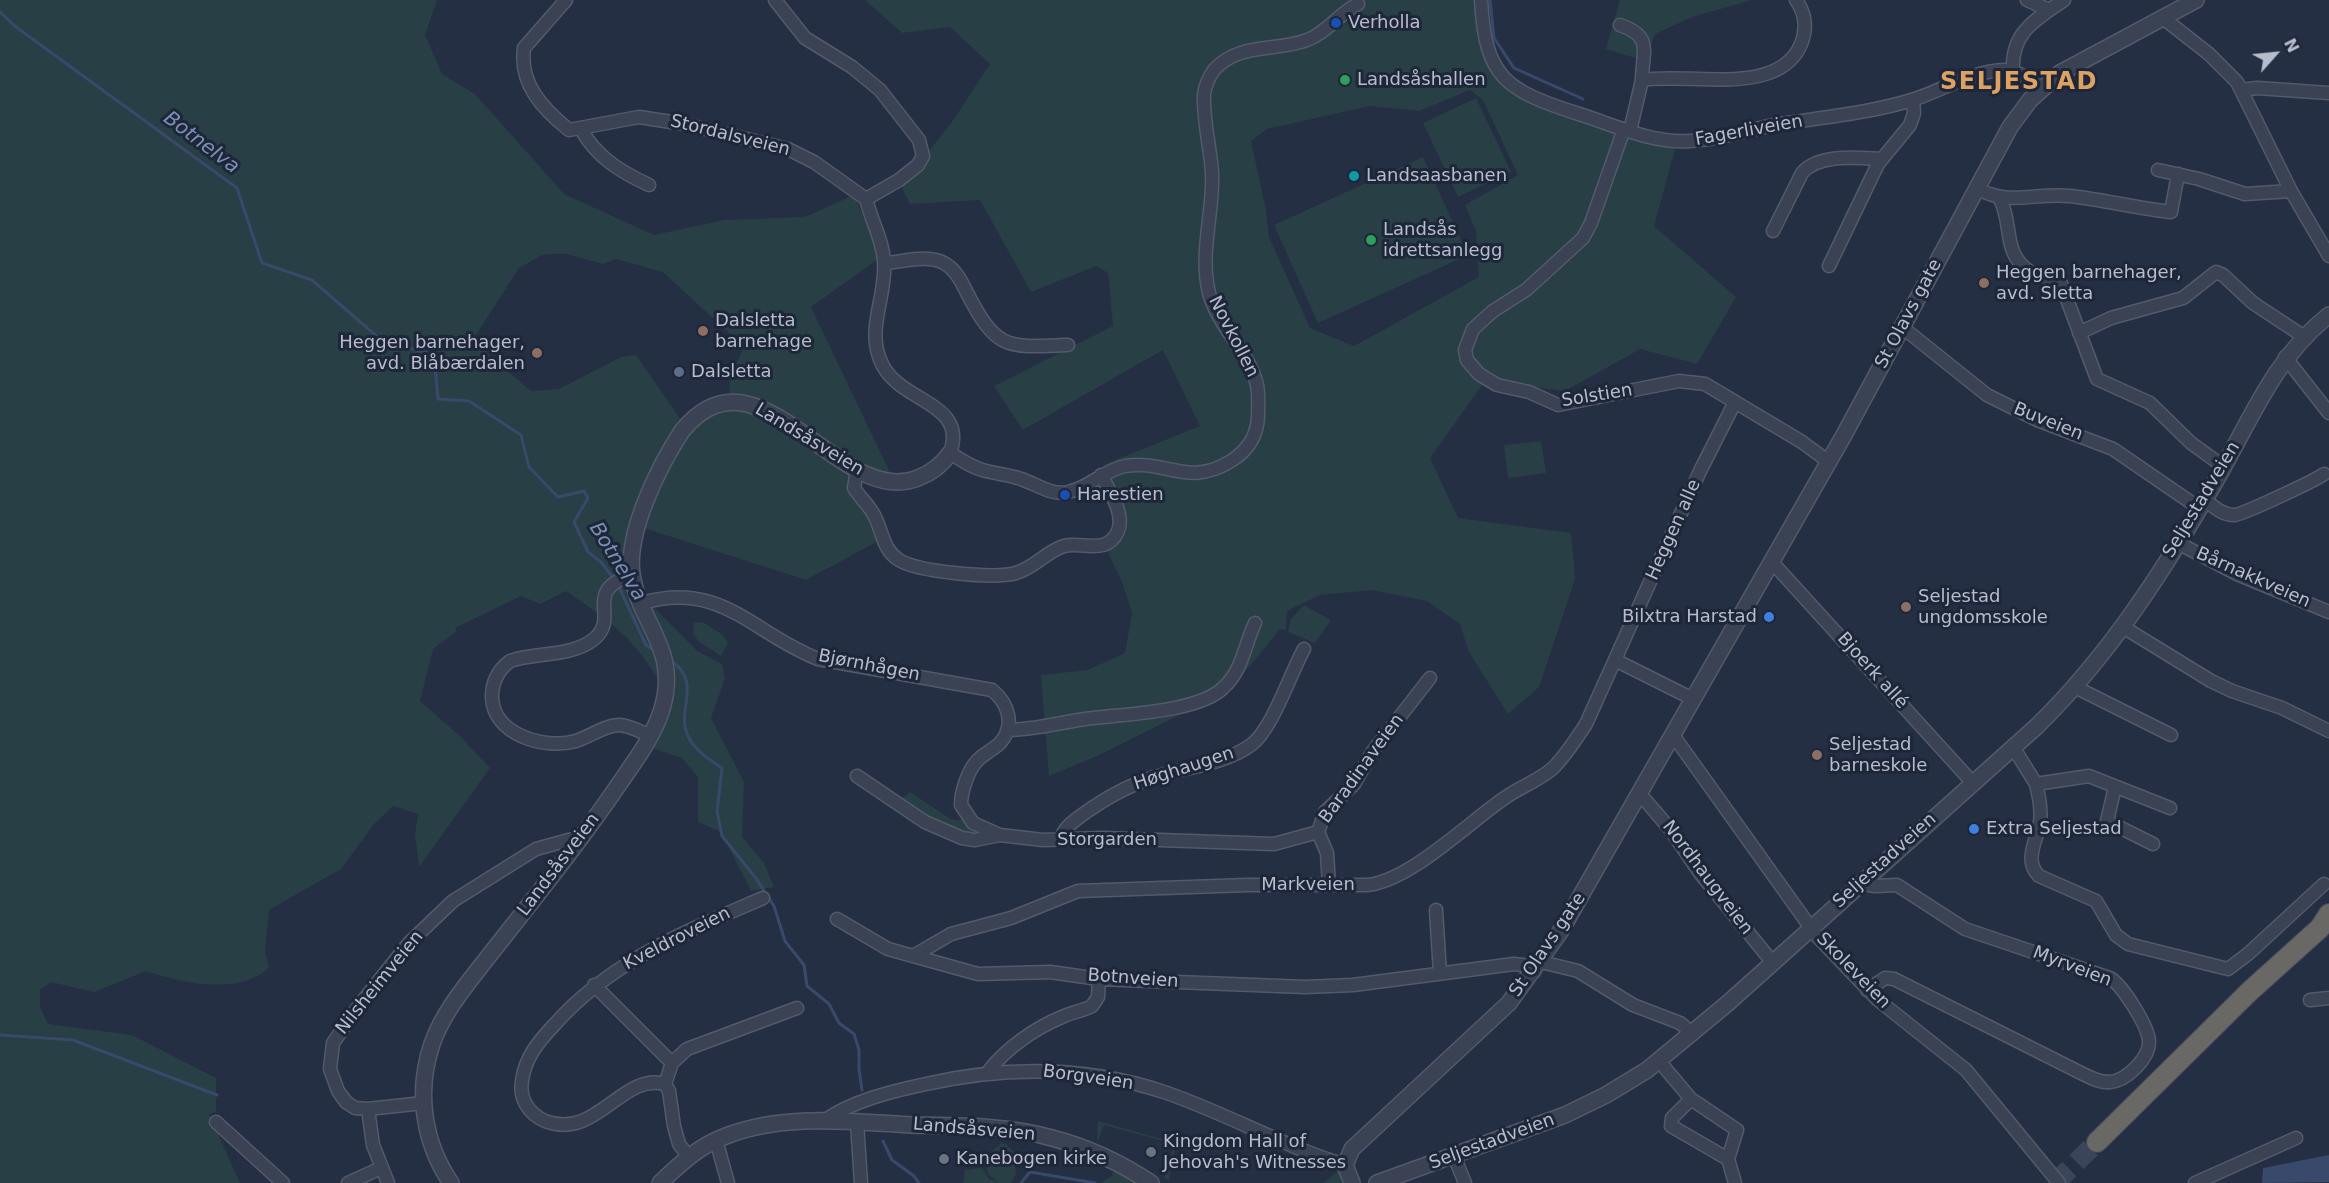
<!DOCTYPE html>
<meta charset="utf-8">
<style>
body{margin:0}
#map{position:relative;width:2329px;height:1183px;overflow:hidden;background:#252f44;font-family:"DejaVu Sans",sans-serif}
canvas{display:block}
.north{position:absolute;left:2245px;top:24px;width:60px;height:60px;-webkit-text-stroke:4px #1e2739;paint-order:stroke;rotate:63deg;font-size:16px;font-weight:700;line-height:24px;text-align:center;color:#b7bdcd}
.north::after{content:'';display:block;margin:auto;width:21px;height:27px;background:#b7bdcd;clip-path:polygon(50% 0,100% 100%,50% 72%,0 100%)}
</style>
<div id="map">
<canvas width="2329" height="1183"></canvas>
<div class="north">N</div>
</div>
<script>
const ctx = document.querySelector('canvas').getContext('2d');
ctx.lineJoin = 'round';
function fillPath(path, color) { ctx.fillStyle = color; ctx.fill(path, 'evenodd'); }
function trace(path, color, width, dash) { ctx.strokeStyle = color; ctx.lineWidth = width; ctx.lineCap = dash ? 'butt' : 'round'; ctx.setLineDash(dash || []); ctx.stroke(path); }
function label(font, color, halo, rows, align = 'center') {
  ctx.font = font + ' "DejaVu Sans",sans-serif'; ctx.lineWidth = 6; ctx.setLineDash([]); ctx.textBaseline = 'middle'; ctx.strokeStyle = halo; ctx.fillStyle = color; for (const [text, x, y, turn = 0] of rows) {
    ctx.save(); ctx.translate(x, y); ctx.rotate((+turn || 0) * Math.PI / 180); ctx.textAlign = isNaN(turn) ? turn : align; if (halo) ctx.strokeText(text, 0, 0); ctx.fillText(text, 0, 0); ctx.restore();
  }
}
fillPath(new Path2D(`
 M0,0h437l-12,35 17,39 33,20 89,100 90,41 70,-15 81,-3 49,-22 27,62 -70,50 83,174 -44,-18 32,76 -76,41 -162,-52 -11,46 15,32 5,1 44,44 25,13 3,14 -14,40 33,64 -2,55 22,26 10,24 -23,4 -30,-59 -23,-10v-45l-16,-19 -36,-12 17,-58c-29,-51 -50,-64 -97,-97l-26,13 -19,-8 -66,32 2,3 -24,18 -13,52 40,35 30,32 -71,99 -4,-33 3,-20 -25,-8 -19,18 -33,45 -72,41 -4,40 4,18c-31,28 -87,15 -123,3l-52,21 -43,-10 -11,8v17l8,17 84,11 84,43v33l-7,4 31,68h-240zM553,254h14l36,10 13,-5 47,13 81,75 -14,30 -1,26 -38,9 -8,11 -47,-68 -15,2 -62,32 -28,2 -40,-34 -15,-22 43,-67 23,-13z
 M865,0h618l13,69 54,32 6,-3 4,7 117,37 -23,84 82,71 -39,67 -57,-15 -75,42 -80,-10 -55,77 28,60 113,15 4,46 -36,108 -31,27 -39,-62 -9,-28 -33,-23 -55,-11 -52,5 -33,16 -1,19 -6,-1 -50,61 -133,66 -48,20 -8,-101 47,-5 37,-17 7,-40 -10,-31 -19,-40 14,-3 4,-25 -18,-49 97,-39 -37,-76 -140,80 -29,-44 119,-60 -5,-53 -12,-7 -65,26 -51,-92 -70,4 -9,-18 51,-64 38,-58 -40,-37 -48,6zM1470,90l13,10 35,75 -53,30 11,26 3,46 -125,69 -44,-18 -41,-91 -3,-27 -15,-69 16,-12 103,-23 49,5z
 M1620,0h132l-60,17 -37,17 -10,27 -39,-12z
 M1476,98l35,74 -53,25 -35,-74z
 M1423,157l45,98 -150,68 -44,-98z
 M1541,441l5,32 -38,5 -4,-33z
 M1304,605l27,15 -16,23 -27,-11 3,-13z
 M703,622l20,13 5,8 -7,13 -23,-15 -5,-8 1,-10z
 M910,792l42,28h15l21,16 -41,-6 -47,-30z
 M1098,1121l78,22 -7,37 -5,-2 10,-34 -70,-19 -7,18z
 M1001,1143l5,1 8,8 2,22 -5,9h-48l2,-13 17,-2 7,11 9,3 -10,-8 -3,-16z
 M1114,1166l28,17h-42l12,-7z
 M1338,1171l4,5 -2,7h-17z`), '#273f45');
fillPath(new Path2D(`
 M2329,1155v27l-67,1 1,-15z`), '#38496c');
trace(new Path2D(`
 M1490,0l4,38 20,30 69,31
 M0,12l16,15 221,161 25,75 50,17 69,60 53,15 4,44 31,2 52,34 8,32 29,30 26,-6 4,7 -14,24 14,30 13,10 13,17
 M618,585l28,60 9,6
 M668,659c37,22 7,50 20,77 7,15 21,23 34,32l-5,43 5,25 33,41 19,29 11,35 19,24 3,21 22,18 10,19 15,11 5,16v19l3,21
 M0,1035l73,5 144,55
 M883,1141l9,19 22,16 5,7
 M1021,1183l9,-11 65,11`), '#38496c', 3);
trace(new Path2D(`
 M2055,1183l42,-41`), '#3b4459', 20, [20, 10]);
const minor = new Path2D(`
 M566,0l-42,48c-5,36 19,61 45,82l70,-13 45,7 104,25 26,13 52,37
 M775,0l30,38 47,29 28,23 39,50 4,16 -5,9 -19,15 -33,19
 M1481,0c4,77 24,90 95,113 36,11 76,31 114,28 30,-1 60,-12 90,-17 45,-7 91,-11 135,-25 30,-10 57,-28 90,-29 13,0 26,11 36,19
 M2027,0l22,10
 M2163,18l46,36 28,28 54,109 38,65
 M1620,25c34,12 22,26 22,55
 M2013,71c-2,-39 22,-51 51,-71
 M2242,90l15,-2 72,5
 M581,129c15,28 40,43 68,56
 M1624,129l-33,94 -8,15 -57,52 -33,21 -20,18 -8,21 2,10 12,14 18,11 32,7 29,13 121,-24 26,3 97,58 27,20
 M1630,131l12,-51c46,-8 137,18 159,-36 6,-15 5,-30 -5,-44
 M2158,170l41,9 46,15 46,-3
 M1976,188c34,19 57,4 94,8 34,4 67,12 101,16l7,-38
 M866,199c5,21 17,41 18,63 3,36 -20,69 -1,104 20,37 85,37 67,87 11,7 23,15 36,18 12,3 24,4 35,8 16,5 30,17 47,13 21,-4 36,-22 57,-26 40,-7 63,22 106,-5 16,-10 26,-25 27,-44 0,-11 1,-22 -1,-32 -8,-34 -39,-58 -48,-92 -10,-41 5,-80 3,-121 -2,-26 -9,-52 -8,-77 1,-9 5,-18 10,-25 25,-28 62,-18 93,-30 20,-7 32,-27 51,-36
 M2000,199c13,24 2,54 29,72 9,6 21,5 31,10l37,98 53,24 41,40 33,24
 M1773,231l29,-58c17,-20 56,-15 79,-14
 M885,263c18,-1 41,-9 59,0 11,6 17,17 22,28 30,58 38,57 102,54
 M1829,266l49,-102 32,-39 4,-12 -1,-13
 M1902,327l85,68 50,25 76,29 86,59
 M2079,333l32,-15 72,-20 33,-26 7,3 30,28 50,33
 M2285,357l44,56
 M857,469l-3,19c6,10 16,18 21,29 8,16 8,33 24,43 19,12 96,19 117,13 18,-5 31,-22 48,-27 19,-5 43,10 54,-15 7,-17 -9,-41 -17,-56
 M2205,500c8,6 17,15 29,15 8,0 82,-35 90,-41
 M2178,543l59,31 92,38
 M1771,561l201,221
 M632,575c-51,16 -11,42 -38,64 -22,18 -58,13 -84,22 -12,9 -18,21 -18,36 1,38 53,53 84,44 15,-5 29,-16 44,-16 11,1 21,7 31,11
 M642,603c79,-23 110,30 176,56l174,31c16,13 24,35 8,53 -7,7 -17,11 -23,18 -9,9 -16,31 -16,44l12,18 27,12
 M2123,627l88,54 21,10 50,17 47,23
 M1615,660l78,39
 M2075,687l96,48
 M1007,730c27,0 51,-7 78,-11 35,-5 112,-6 138,-31 20,-18 21,-42 32,-65
 M1673,735l143,200 62,65 88,70 93,113
 M2013,747l23,37 53,-8 81,32
 M857,776l68,46 37,16 13,2 25,-5 43,5 59,-2 172,6 44,-12 9,21 2,32
 M2036,784c3,12 6,25 4,38 -3,19 -17,38 -1,54l57,25 20,34 12,9 100,25 20,-15 76,-70
 M2115,787l-8,34 46,23
 M1640,794l30,35 30,44 73,90
 M1318,832l7,-20 29,-28 19,-33 57,-73
 M1061,839c2,-11 13,-18 21,-24 22,-16 47,-30 73,-38 31,-10 68,-12 96,-32 21,-15 39,-71 53,-96
 M1864,880l5,5 6,1 22,-1 68,44 145,49c13,8 38,48 39,63 1,17 -23,40 -39,41 -9,1 -19,-4 -27,-8l-189,-95 -9,-1 -18,12
 M1436,910l4,63
 M837,919l51,30 90,25 72,-2 49,7 206,8 48,-2 161,-21 9,1 11,7
 M915,955l36,-21 60,-16 67,-27 169,-6h120c43,-4 102,-63 139,-88 14,-10 34,-17 47,-29 13,-13 23,-29 33,-44l114,-253 35,-69
 M1541,962l37,9 55,34 47,18 13,11
 M594,985l78,78
 M2310,1000l19,-2
 M1659,1061l32,38 46,31 -9,29 7,24
 M988,1072c17,-23 47,-44 74,-55 10,-5 21,-6 30,-11l6,-9 1,-18
 M665,1084l7,-21 15,-14 110,-41
 M1691,1099l-19,19 -1,8 57,33
 M423,1103l-55,6 -13,-1 -9,-6 -8,-11 -8,-22 3,-26 25,-36 51,-64 44,-42 83,-52 47,-13
 M368,1109l5,36 15,38
 M824,1121c27,-20 69,-30 102,-37 80,-18 160,-18 238,8 62,21 118,54 181,73
 M216,1122l67,61
 M857,1123l4,60
 M716,1140l12,43
 M1454,1156l11,27
 M689,1157l-10,-13 -5,-18 -5,-35 -4,-7c-43,-12 -69,57 -120,37 -16,-7 -26,-22 -23,-40 3,-24 17,-40 33,-57 56,-63 132,-93 208,-126
 M348,1183l33,-15
 M2195,1183l101,-45`);
const tertiary = new Path2D(`
 M451,1183c-28,-41 -35,-92 -19,-139 11,-32 35,-60 56,-87 44,-56 89,-111 129,-170 17,-25 36,-49 45,-78 18,-61 -23,-85 -30,-135 -6,-42 27,-108 50,-143 77,-95 157,79 236,47 13,-5 24,-13 32,-25
 M660,1183c20,-19 40,-38 66,-47 59,-23 124,-14 186,-11 46,1 95,0 140,13 35,9 69,25 99,45
 M1352,1183l-7,-18 7,-16 157,-146 51,-71 284,-497 166,-308 20,-27 30,-27 136,-73
 M1377,1183l188,-68 41,-20 41,-25 81,-67 308,-276c73,-71 128,-157 179,-245 35,-60 58,-123 114,-167`);
const trunk = new Path2D(`
 M2097,1142l153,-151 70,-63 9,-14`);
trace(minor, '#525a6b', 15);
trace(tertiary, '#525a6b', 18);
trace(trunk, '#414a5b', 22);
trace(minor, '#3a4254', 12);
trace(tertiary, '#3a4254', 15);
trace(trunk, '#696864', 20);
for (const [x, y, r, color] of [
 [1336,23,6,"#1a4fb4"],
 [1345,80,6,"#2e9e5b"],
 [1354,176,6,"#0f9aa8"],
 [1371,240,6,"#2e9e5b"],
 [1984,283,6,"#8d6e63"],
 [703,331,6,"#8d6e63"],
 [537,353,6,"#8d6e63"],
 [679,372,6,"#5c6f8a"],
 [1065,495,6,"#1a4fb4"],
 [1906,607,6,"#8d6e63"],
 [1769,617,6,"#3f7fe0"],
 [1817,755,6,"#8d6e63"],
 [1974,829,6,"#3f7fe0"],
 [1151,1152,6,"#6b7280"],
 [944,1159,6,"#6b7280"]
]) { const dot = new Path2D(); dot.arc(x, y, r, 0, 2 * Math.PI); ctx.fillStyle = color; ctx.fill(dot); trace(dot, '#1e2739', 2); }
label('18px', '#b7bdcd', '#1e2739', [
 ["Verholla",1348,23],
 ["Landsåshallen",1357,80],
 ["Landsaasbanen",1366,176],
 ["Landsås",1383,230],
 ["idrettsanlegg",1383,251],
 ["Heggen barnehager,",1996,273],
 ["avd. Sletta",1996,294],
 ["Dalsletta",715,321],
 ["barnehage",715,342],
 ["Heggen barnehager,",525,343,"right"],
 ["avd. Blåbærdalen",525,364,"right"],
 ["Dalsletta",691,372],
 ["Harestien",1077,495],
 ["Seljestad",1918,597],
 ["ungdomsskole",1918,618],
 ["Bilxtra Harstad",1757,617,"right"],
 ["Seljestad",1829,745],
 ["barneskole",1829,766],
 ["Extra Seljestad",1986,829],
 ["Kingdom Hall of",1163,1142],
 ["Jehovah's Witnesses",1163,1163],
 ["Kanebogen kirke",956,1159]
], 'left');
label('18px', '#b7bdcd', '#1e2739', [
 ["Fagerliveien",1749,131,-10],
 ["Stordalsveien",730,136,14],
 ["St Olavs gate",1909,314,-62],
 ["Novkollen",1233,337,63],
 ["Solstien",1597,396,-9],
 ["Buveien",2048,422,22],
 ["Landsåsveien",809,440,31],
 ["Seljestadveien",2202,500,-59],
 ["Heggen alle",1674,530,-66],
 ["Bårnakkveien",2253,578,24],
 ["Bjørnhågen",869,666,11],
 ["Bjoerk allé",1872,671,48],
 ["Høghaugen",1184,769,-18],
 ["Baradinaveien",1362,769,-54],
 ["Storgarden",1107,840],
 ["Seljestadveien",1885,861,-42],
 ["Landsåsveien",559,865,-53],
 ["Nordhaugveien",1707,878,53],
 ["Markveien",1308,885],
 ["Kveldroveien",677,939,-27],
 ["St Olavs gate",1548,945,-56],
 ["Myrveien",2072,967,21],
 ["Skoleveien",1853,971,46],
 ["Botnveien",1133,979,4],
 ["Nilsheimveien",380,983,-51],
 ["Borgveien",1088,1078,8],
 ["Landsåsveien",974,1130,5],
 ["Seljestadveien",1492,1142,-20]
]);
label('italic 20px', '#7c90b6', '#1e2739', [
 ["Botnelva",201,143,37],
 ["Botnelva",617,562,58]
]);
ctx.letterSpacing = '1.5px';
label('bold 24px', '#dda262', '#1e2739', [
 ["SELJESTAD",2019,83]
]);
ctx.letterSpacing = '0px';
</script>
